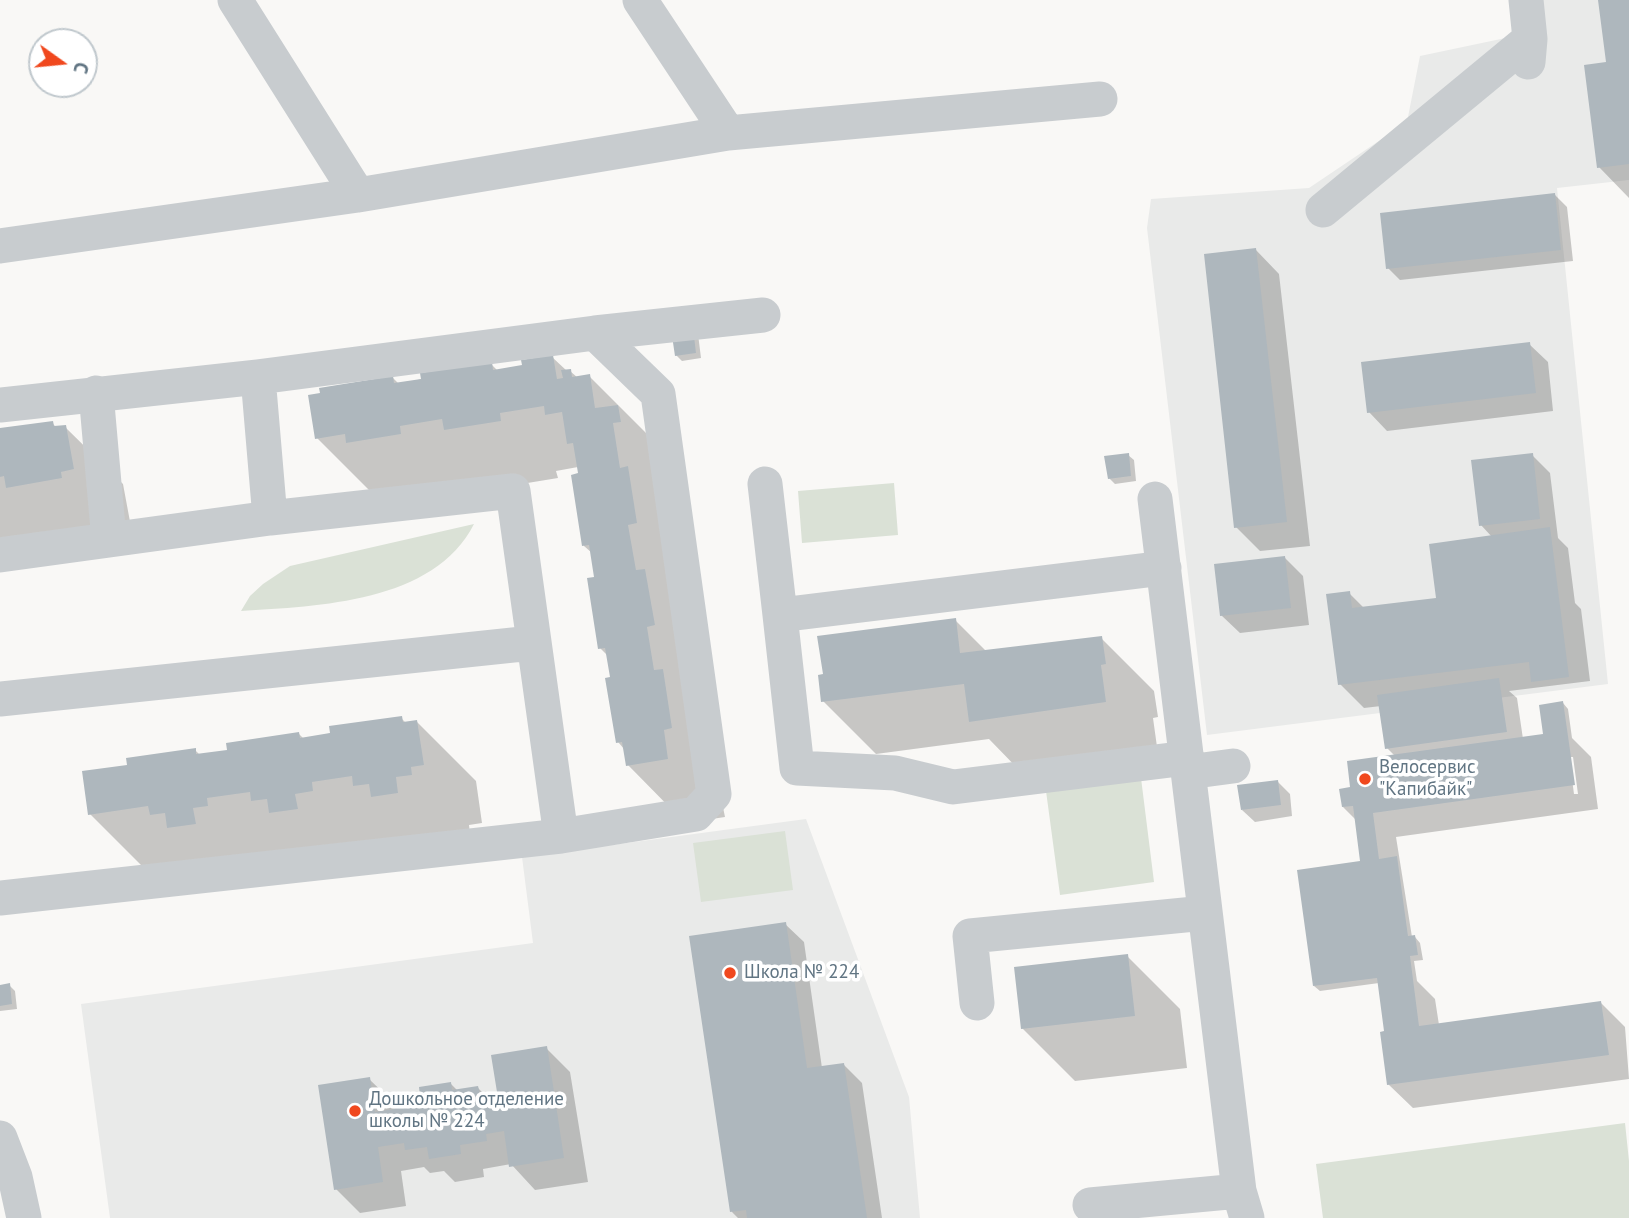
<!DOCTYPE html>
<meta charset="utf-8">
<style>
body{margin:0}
#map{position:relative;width:1629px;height:1218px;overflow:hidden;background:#f9f8f6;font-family:"PT Sans",sans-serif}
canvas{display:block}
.north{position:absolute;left:28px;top:28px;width:70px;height:70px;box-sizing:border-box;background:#fff;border:2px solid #c0c8cd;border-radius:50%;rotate:105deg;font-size:19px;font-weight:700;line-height:28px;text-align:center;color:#617583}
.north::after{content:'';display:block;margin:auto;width:24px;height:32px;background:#f0481e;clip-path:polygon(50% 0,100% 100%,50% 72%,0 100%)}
</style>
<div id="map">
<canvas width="1629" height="1218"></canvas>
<div class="north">С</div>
</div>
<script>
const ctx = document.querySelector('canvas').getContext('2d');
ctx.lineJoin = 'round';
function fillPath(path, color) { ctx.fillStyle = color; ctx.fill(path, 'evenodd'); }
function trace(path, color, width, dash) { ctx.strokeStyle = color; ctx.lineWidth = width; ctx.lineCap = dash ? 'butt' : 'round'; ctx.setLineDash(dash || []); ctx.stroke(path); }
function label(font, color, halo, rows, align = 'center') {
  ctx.font = font + ' "PT Sans",sans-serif'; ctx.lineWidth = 7; ctx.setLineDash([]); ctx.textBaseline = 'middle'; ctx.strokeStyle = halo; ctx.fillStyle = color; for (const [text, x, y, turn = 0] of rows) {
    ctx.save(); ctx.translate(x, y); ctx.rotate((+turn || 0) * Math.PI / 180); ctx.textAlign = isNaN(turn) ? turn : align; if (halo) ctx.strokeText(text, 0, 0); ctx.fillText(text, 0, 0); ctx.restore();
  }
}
fillPath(new Path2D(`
 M1511,0h118v180l-72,8 51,496 -401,51 -60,-507 4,-29 158,-11 98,-66 13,-66 95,-20z
 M806,819l103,278 11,121h-810l-29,-214 452,-61 -11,-86z`), '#e9eae9');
fillPath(new Path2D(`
 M894,483l4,52 -96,8 -4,-52z
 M474,524c-40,79 -156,82 -233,87l9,-15 13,-12 27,-18z
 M1141,778l13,104 -94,13 -14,-104z
 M785,831l8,59 -92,12 -8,-59z
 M1625,1123l4,38v57h-306l-7,-54z`), '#dae1d6');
fillPath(new Path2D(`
 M1600,0h29v198l-30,-31 9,-103z
 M1555,195l12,12 6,54 -173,19 -12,-12z
 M1255,249l24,25 31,272 -50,5 -24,-24z
 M698,334l3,24 -19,3 -6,-6z
 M1529,344l19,18 5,49 -166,20 -18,-19z
 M552,357l15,14h3l8,7 11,-2 58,58 78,383 -40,6 -57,-58 -3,-15 -7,-8 -10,-86 -8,-8 -4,-70 -4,-25 -8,-7 -6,-79 -22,4 2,7 -55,9 -128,9 -58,-58 76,-60 6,6 92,-20 7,7 26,-4z
 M52,423l5,5 8,-1 58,57 8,43 -131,25v-122z
 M1128,455l6,5 2,21 -21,3 -6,-6z
 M1532,455l18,18 8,65 10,10 7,55 6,6 9,72 -81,10 8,7 6,41 22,-3 18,-33 5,6 4,29 19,19 7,52 -202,28 16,100h3l5,6 3,17 -9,1 3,20 18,18 4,26 162,-22 24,24 4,52 -216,29 -25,-24 -2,-51 -7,-50 -59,8 -6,-5 48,-123 -6,-43 -13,-13 9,-18 43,-33 -8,-8 -6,-42 -17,2 -24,-24 9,-91 15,15 74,-9 54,-62 -11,-12zM1569,757h4l5,37h-4z
 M1285,558l18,18 6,49 -69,8 -19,-18z
 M955,620l32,32 114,-14 53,53 4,26 -5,1 5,36 -135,20 -34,-35 -113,15 -53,-53z
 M401,718l5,5 11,-1 59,59 6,42 -13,2 1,9 -321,39 -59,-59 39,-48 66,-16 5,5 29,-4 70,-17 5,5z
 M1278,782l12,12 2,22 -37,6 -13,-12z
 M785,924l19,18 18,126 22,-3 18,18 20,135h-144l-6,-6z
 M1127,956l53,53 7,59 -112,13 -53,-53z
 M9,985l6,6 2,18 -17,2v-24z
 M546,1048l24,24 18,110 -53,8 -24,-26 -28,5 1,8 -29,5 -11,-11 -14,2 -6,-6 -23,4 5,35 -46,7 -24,-24 33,-110 25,24 28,-4 29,-15 7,7 20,-3 7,7 14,-2z`), '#0003');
fillPath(new Path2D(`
 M1598,0h31v164l-32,4 -13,-103 22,-3z
 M1555,193l6,57 -175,19 -6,-56z
 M1256,248l31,274 -53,6 -30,-274z
 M693,327l3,26 -21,3 -4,-27z
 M1530,342l6,51 -169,20 -6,-51z
 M553,355l4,24 6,-1 -2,-8 10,-1 1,8 18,-3 5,34 23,-3 3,17 -8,1 7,45 8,-2 9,57 -9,2 8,45 9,-1 10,56 -8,2 7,43 9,-1 9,59 -8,2 4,29 -42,7 -4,-24 -6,1 -11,-65 5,-1 -5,-29 -7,1 -11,-71 7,-1 -5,-32 -7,1 -11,-71 7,-2 -5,-30 -6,1 -5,-32 -17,3 -1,-9 -44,7 1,8 -57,9 -2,-11 -42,7 1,8 -55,9 -1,-9 -30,5 -7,-44 12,-2 -1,-5 74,-12 1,7 27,-4 -1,-6 72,-11 1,8 29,-5 -1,-5z
 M53,421l1,5 12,-1 8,44 -13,3 1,6 -56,10 -2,-12 -4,1v-49z
 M1129,453l2,23 -23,3 -4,-23z
 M1533,453l7,66 -61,7 -8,-66z
 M1550,527l19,150 -38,5 -2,-20 -191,23 -12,-91 24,-3 2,17 84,-10 -7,-54z
 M1285,556l6,52 -71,8 -6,-52z
 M956,618l4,35 142,-17 4,28 -5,1 5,37 -137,20 -5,-38 -143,18 -3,-27 5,-1 -6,-38z
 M1499,678l8,54 -122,17 -8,-54z
 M1563,701l12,84 -202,28 6,46 18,-3 11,80 7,-1 3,20 -8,1 9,70 182,-25 8,54 -222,30 -7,-53 4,-1 -7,-53 -64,8 -16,-116 63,-9 -7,-55 -11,1 -3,-18 11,-2 -3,-26 196,-27 -4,-29z
 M402,716l1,6 14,-2 7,45 -13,2 1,8 -16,2 2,16 -27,4 -2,-13 -16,2 -1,-10 -40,6 1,9 -18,3 3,15 -29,4 -2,-14 -16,2 -1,-9 -43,6 1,8 -15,2 3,16 -29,4 -2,-15 -15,2 -2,-9 -60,9 -6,-44 45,-6 -1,-7 70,-10v6l31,-4 -1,-7 73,-11 1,6 30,-5 -1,-7z
 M1278,780l3,25 -40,5 -4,-25z
 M786,922l21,146 37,-5 23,155h-120l-1,-8 -16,2 -41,-276z
 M1128,954l7,62 -114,13 -7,-62z
 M10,983l2,21 -12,2v-21z
 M547,1046l17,112 -55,9 -5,-36 -18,3 1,7 -27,4 1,9 -32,5 -2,-12 -22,3 -1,-7 -26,4 5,35 -49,8 -16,-105 52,-8 5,35 20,-3 -1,-7 26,-5 -1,-10 32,-5 1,8 26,-4 2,8 17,-2 -6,-37z`), '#aeb7bd');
trace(new Path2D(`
 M235,0l123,195
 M640,0l88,133 372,-34
 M1526,0l4,39 -2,23
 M1323,210l207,-171
 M0,246l358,-51 370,-62
 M595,333l168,-18
 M258,377l12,141
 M96,393l13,147
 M0,405l258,-28 337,-44 63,61 56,400 -18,20 -135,22 -561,62
 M765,484l15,131
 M1155,499l84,692 8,27
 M0,555l270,-37 243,-27 48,345
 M1164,568l-384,47 17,153 98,5 58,14 234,-29
 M0,699l532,-56
 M1188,772l45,-6
 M977,1003l-7,-67 235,-23
 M0,1138l15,39 9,41
 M1090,1205l149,-14`), '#c8cccf', 35);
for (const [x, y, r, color] of [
 [1365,779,7,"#f0481e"],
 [730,973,7,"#f0481e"],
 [355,1111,7,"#f0481e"]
]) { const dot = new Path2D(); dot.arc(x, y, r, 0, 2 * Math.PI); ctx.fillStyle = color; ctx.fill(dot); trace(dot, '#fff', 2.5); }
label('19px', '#617583', '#fff', [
 ["Велосервис",1379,768],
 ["\"Капибайк\"",1379,790],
 ["Школа № 224",744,973],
 ["Дошкольное отделение",369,1100],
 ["школы № 224",369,1122]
], 'left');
</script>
